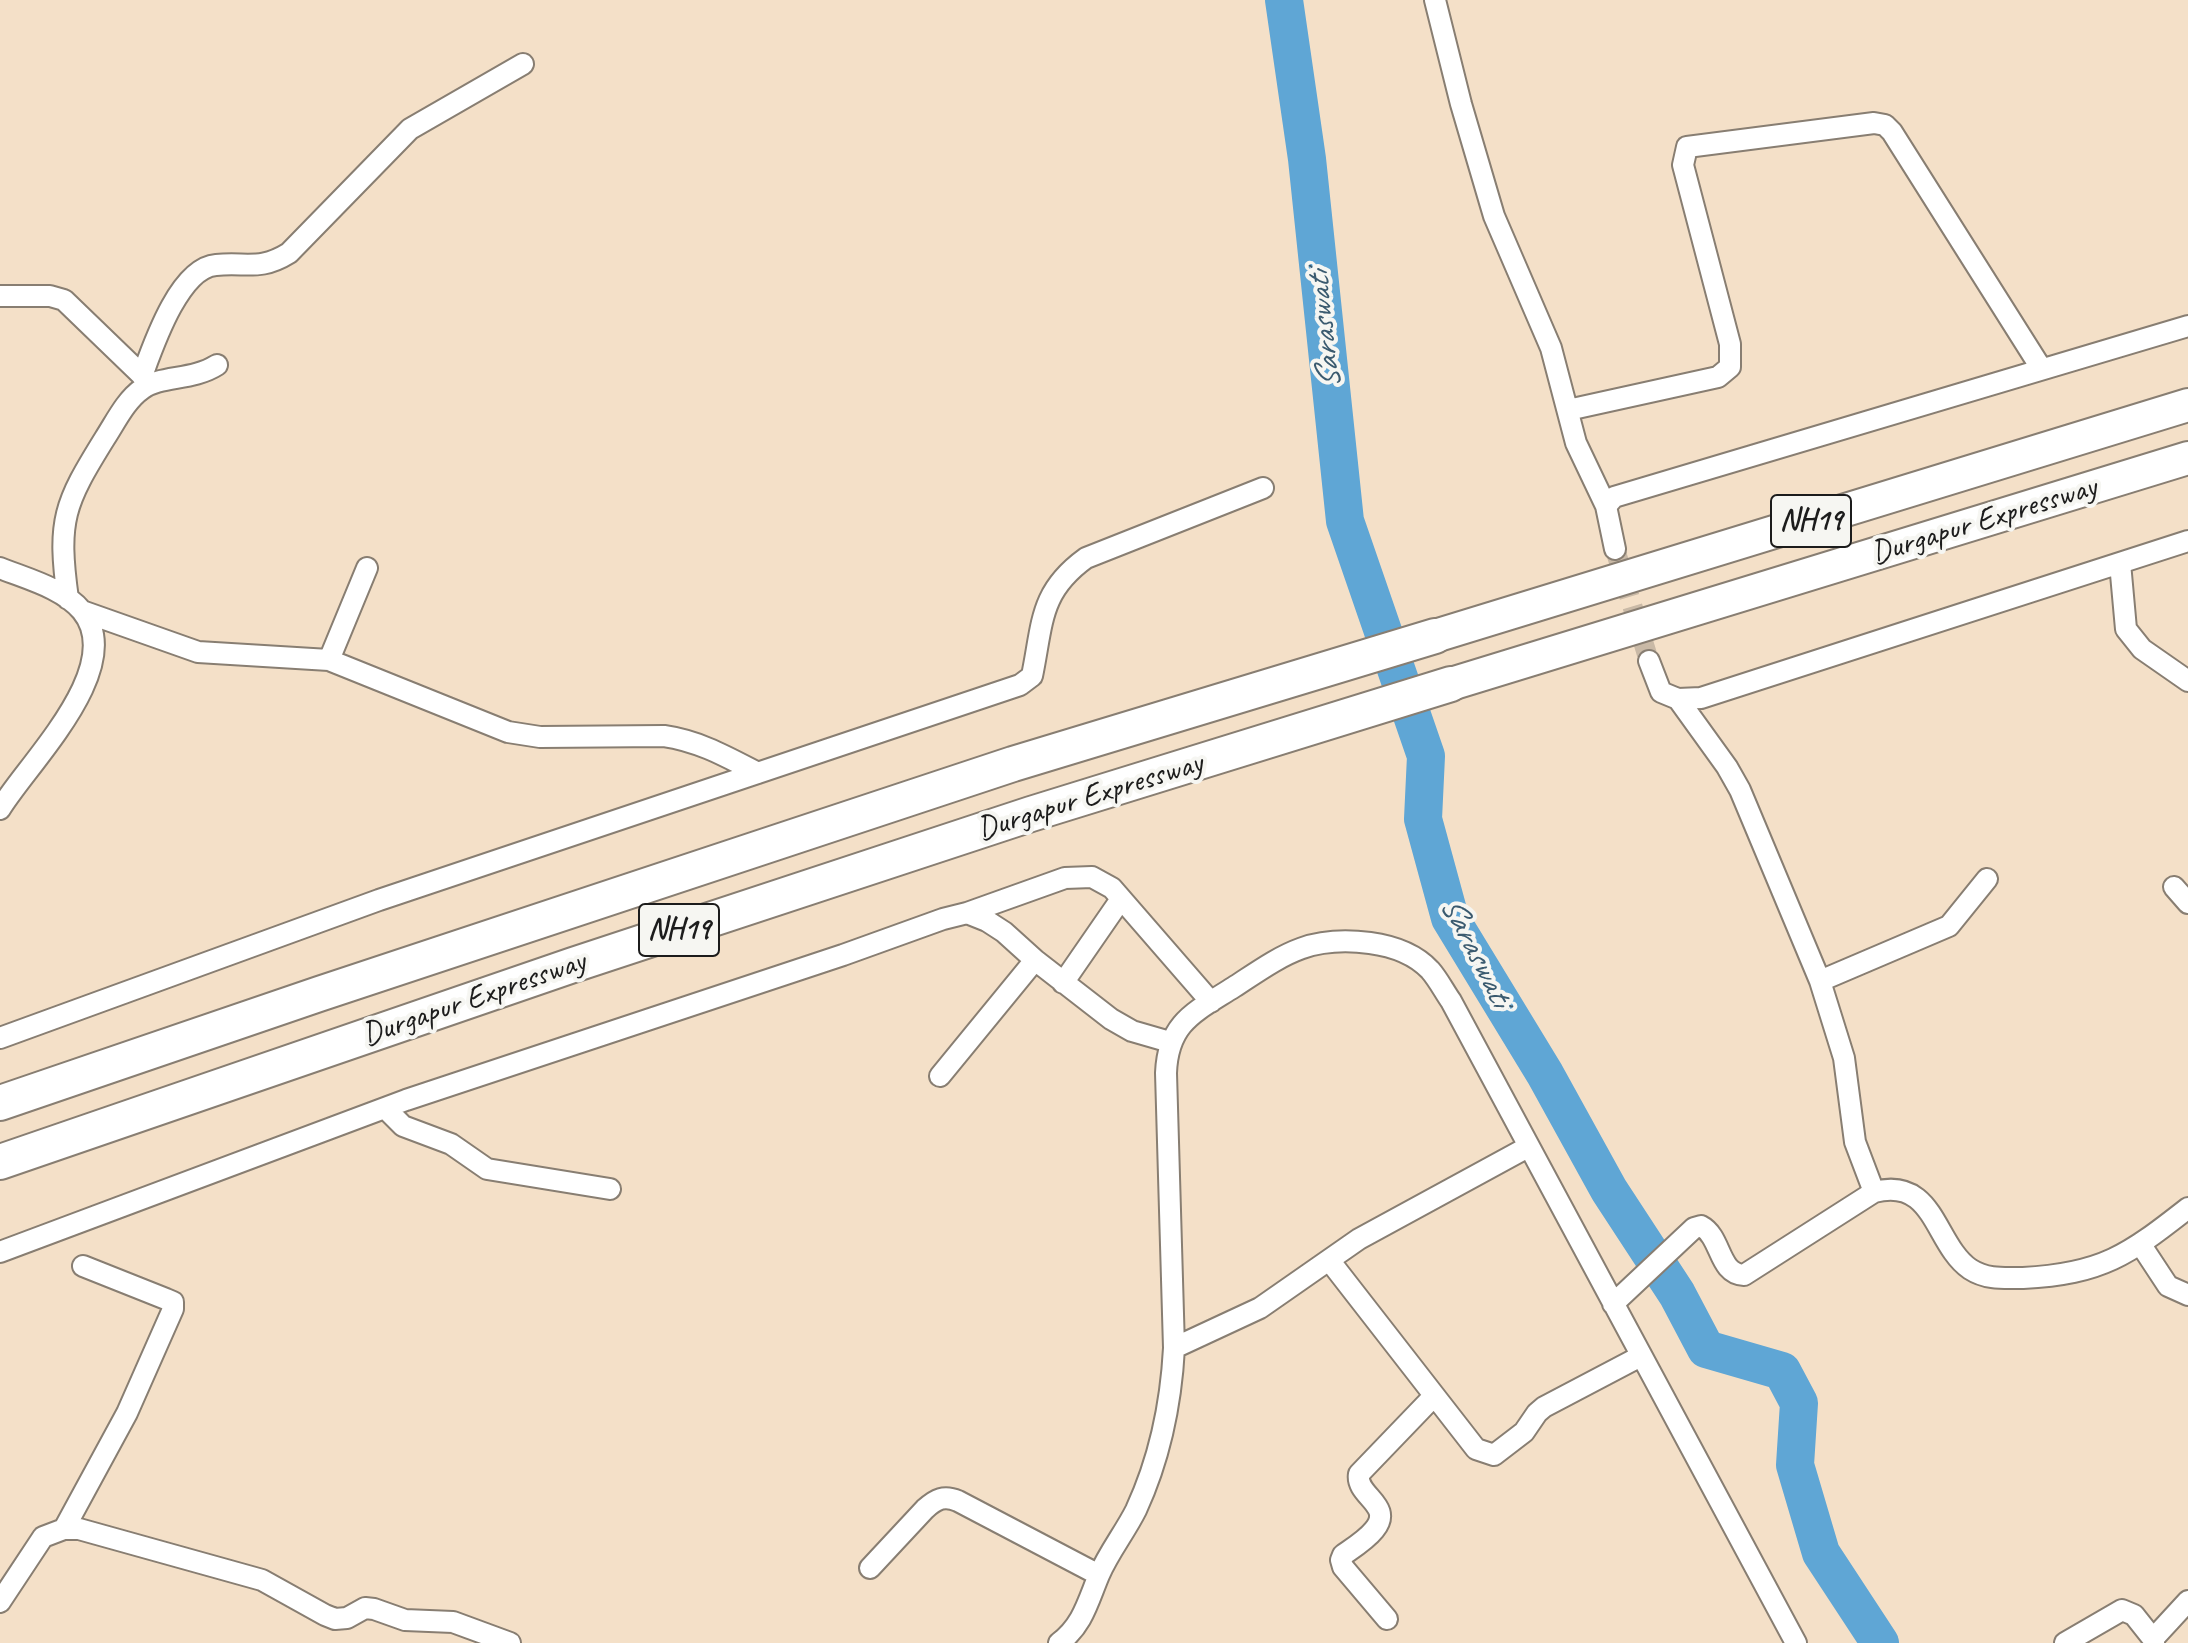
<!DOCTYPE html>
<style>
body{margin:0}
canvas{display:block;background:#f4e0c8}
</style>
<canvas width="2188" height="1643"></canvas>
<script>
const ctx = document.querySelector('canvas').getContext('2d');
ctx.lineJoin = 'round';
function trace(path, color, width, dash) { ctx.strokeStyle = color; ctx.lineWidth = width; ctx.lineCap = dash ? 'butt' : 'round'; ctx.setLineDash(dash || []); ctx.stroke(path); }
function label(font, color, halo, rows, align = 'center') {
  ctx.font = font + ' Caveat,sans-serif'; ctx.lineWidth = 8; ctx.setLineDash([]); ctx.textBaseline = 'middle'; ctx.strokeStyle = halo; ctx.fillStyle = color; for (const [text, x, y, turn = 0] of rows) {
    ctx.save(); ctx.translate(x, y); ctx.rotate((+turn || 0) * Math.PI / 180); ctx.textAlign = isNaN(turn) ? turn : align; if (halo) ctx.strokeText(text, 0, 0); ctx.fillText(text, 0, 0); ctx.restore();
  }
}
trace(new Path2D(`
 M1284,0l23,159 38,362 81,235 -3,63 27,99 95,156 64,116 68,104 29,55 76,22 17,32 -4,62 26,88 59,90`), '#5fa6d5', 38);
trace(new Path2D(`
 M1615,549l34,112`), '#c9b9a6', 20, [20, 10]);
const minor = new Path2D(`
 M1435,0l26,104 33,112 57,132 25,95 30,63
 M0,296h50l14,4 86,83
 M142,376c11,-30 37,-108 74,-111 31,-3 44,6 73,-12l121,-124 113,-65
 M1568,410l150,-33 12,-10v-23l-47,-179 4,-18 187,-24 11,2 7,7 149,236
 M1615,549l-9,-43 8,-9 574,-171
 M2120,563l6,66 16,20 46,32
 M0,568c27,11 63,20 82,43 46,56 -54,152 -82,198
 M68,599c-11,-79 -4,-95 37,-161 11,-17 21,-38 37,-49 19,-14 50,-8 75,-24
 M82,611l116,41 131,8 179,72 32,5 124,-1c35,5 63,21 94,37
 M329,660l38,-92
 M1649,661l12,31 17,7 23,-1 487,-157
 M1678,699l49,68 13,23 80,191 24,77 11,84 19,50
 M2174,887l14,16
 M967,913l98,-35 27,-1 20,11 99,114
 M1820,981l129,-55 38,-47
 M1063,983l58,-84
 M0,1038l379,-138 641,-215 12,-9c11,-53 7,-84 54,-118l177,-70
 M940,1076l95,-116
 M385,1108l18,18 48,18 36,25 123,20
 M2141,1245l27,41 20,9
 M0,1252l406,-152 437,-145 100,-36 24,-6 20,8 17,11 31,28 76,59 21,12 38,11
 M1329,1260l147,189 18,6 30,-23 13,-19 7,-6 97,-51
 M1613,1304l81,-76 7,-2c21,11 17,48 43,49l130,-83c61,-16 60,52 96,77 17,11 34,9 53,9 79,-4 105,-23 165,-70
 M1174,1348l86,-40 99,-69 169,-92
 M64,1529l63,-116 46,-104v-7l-7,-3 -83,-33
 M870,1568l55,-59c11,-10 19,-14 33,-8l141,74
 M0,1602l43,-65 21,-8h15l183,51 63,35 10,4 12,-1 18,-10 9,1 31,11 48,2 57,21
 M1387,1619l-44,-52 -2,-7 2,-5c10,-7 23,-15 31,-25 21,-25 -19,-34 -15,-56l75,-78
 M1059,1643c24,-18 29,-42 40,-68 10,-23 26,-43 37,-65 24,-52 35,-105 38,-162l-8,-275c2,-51 29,-61 68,-86 49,-32 74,-52 136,-44 22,3 44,10 60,27 8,9 14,21 21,31l345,642
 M2065,1643l57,-33 12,5 19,24
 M2154,1643l-1,-4 35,-38`);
const primary = new Path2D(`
 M1435,636l753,-231
 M1451,684l737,-226`);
const trunk = new Path2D(`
 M0,1103l319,-109 694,-230 422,-128
 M0,1162l573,-197 458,-151 420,-130`);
trace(minor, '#887e72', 24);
trace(primary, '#887e72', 36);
trace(trunk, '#887e72', 38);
trace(minor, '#fff', 20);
trace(primary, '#fff', 32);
trace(trunk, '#fff', 34);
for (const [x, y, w] of [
 [1811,521,80],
 [679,930,80]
]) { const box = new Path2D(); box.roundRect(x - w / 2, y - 26, w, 52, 6); ctx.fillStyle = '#f6f6f2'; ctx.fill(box); trace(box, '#1c1c1c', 2); }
label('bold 30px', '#1c1c1c', null, [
 ["NH19",1811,521],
 ["NH19",679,930]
]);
label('32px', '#1c1c1c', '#f6f6f2', [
 ["Durgapur Expressway",1984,521,-17],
 ["Durgapur Expressway",1090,797,-17],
 ["Durgapur Expressway",474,999,-19]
]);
label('italic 34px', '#3a5a6f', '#f6f6f2', [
 ["Saraswati",1325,330,-96],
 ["Saraswati",1475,952,63]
]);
</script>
